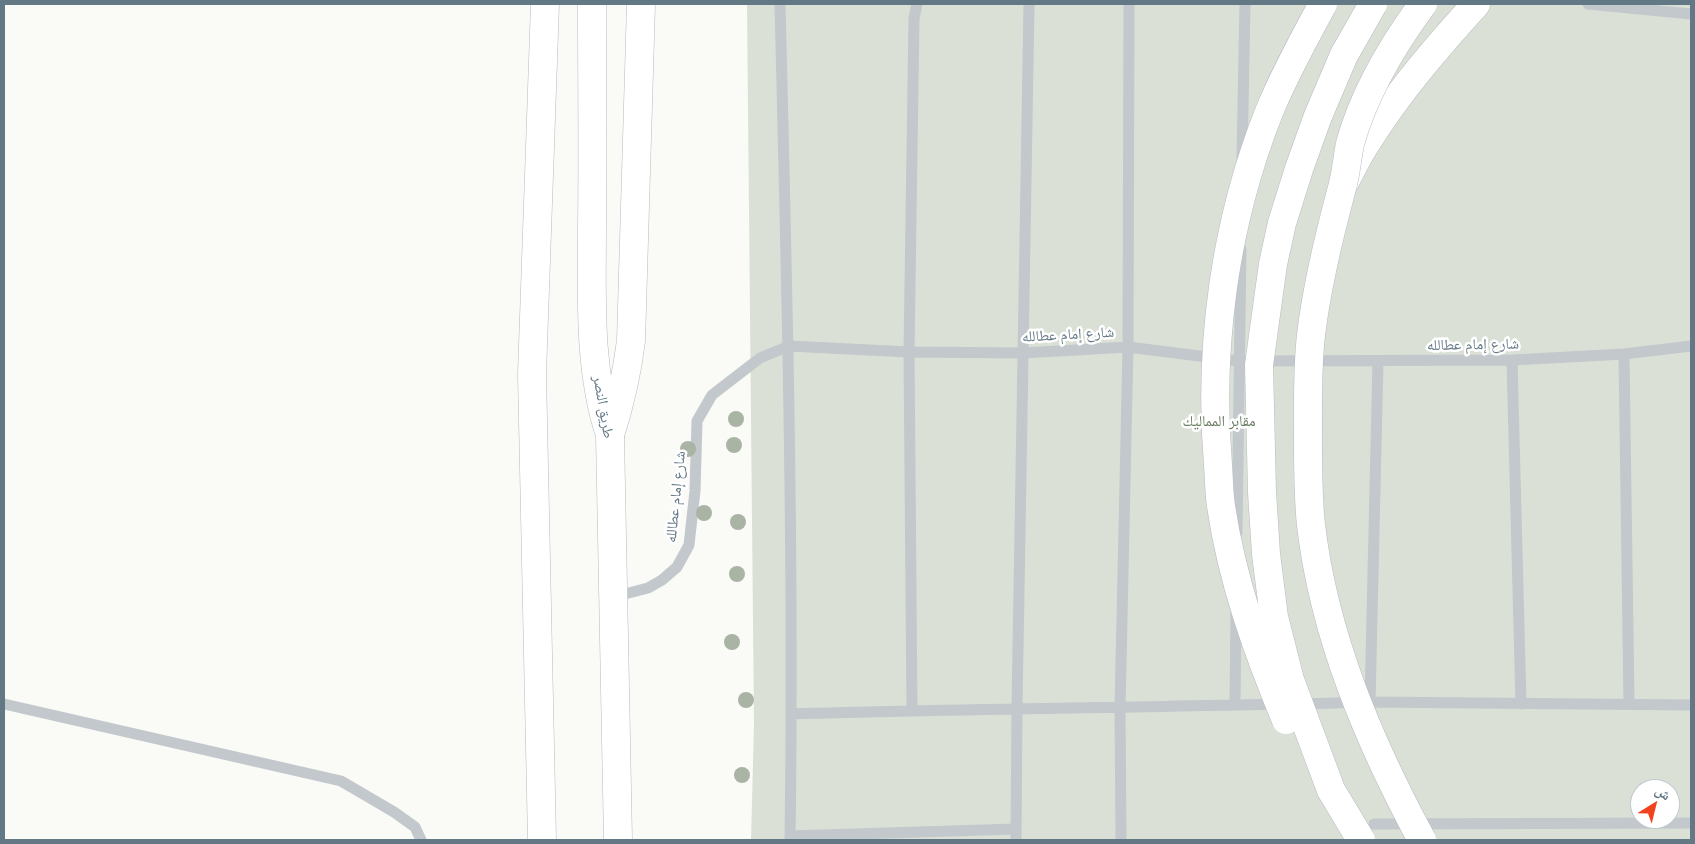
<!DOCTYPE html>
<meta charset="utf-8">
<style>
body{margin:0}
#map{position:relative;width:1695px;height:844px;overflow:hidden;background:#fafaf7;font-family:"Noto Sans","Noto Naskh Arabic",sans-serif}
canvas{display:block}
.frame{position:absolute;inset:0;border:5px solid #627885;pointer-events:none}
.north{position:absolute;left:1630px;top:779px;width:50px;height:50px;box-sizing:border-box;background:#fff;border:1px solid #c0c9ce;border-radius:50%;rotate:36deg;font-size:14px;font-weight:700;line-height:20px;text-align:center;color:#627885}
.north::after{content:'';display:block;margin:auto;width:18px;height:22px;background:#f2431f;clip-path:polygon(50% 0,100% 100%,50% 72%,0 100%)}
</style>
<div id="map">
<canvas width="1695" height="844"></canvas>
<div class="frame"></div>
<div class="north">ش</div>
</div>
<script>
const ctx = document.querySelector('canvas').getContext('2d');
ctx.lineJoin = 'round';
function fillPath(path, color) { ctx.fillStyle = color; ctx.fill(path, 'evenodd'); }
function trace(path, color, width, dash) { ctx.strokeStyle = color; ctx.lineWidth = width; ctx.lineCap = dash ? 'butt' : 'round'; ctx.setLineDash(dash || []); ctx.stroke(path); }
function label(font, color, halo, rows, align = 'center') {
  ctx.font = font + ' "Noto Sans","Noto Naskh Arabic",sans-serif'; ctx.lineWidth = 5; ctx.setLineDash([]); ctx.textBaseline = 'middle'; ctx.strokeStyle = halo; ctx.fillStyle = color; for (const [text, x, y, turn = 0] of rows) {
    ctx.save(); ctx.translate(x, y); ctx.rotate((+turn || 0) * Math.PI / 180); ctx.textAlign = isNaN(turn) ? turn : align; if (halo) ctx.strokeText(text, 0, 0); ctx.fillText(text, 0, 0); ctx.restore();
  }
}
fillPath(new Path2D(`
 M747,4h944v836h-940l3,-116zM1640,789h30v30h-30z`), '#dae0d6');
const trunk = new Path2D(`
 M592,4c0,74 1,149 0,224 0,69 -4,140 18,207l8,405
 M542,840l-10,-466 13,-370`);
const motorway = new Path2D(`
 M1345,182c7,-14 14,-28 22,-40 31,-50 70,-95 109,-138
 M610,435c10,-31 17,-62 21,-94l10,-337`);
trace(trunk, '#b6bbbf', 29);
trace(motorway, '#b6bbbf', 29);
trace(new Path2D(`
 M780,4c7,279 14,557 10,836
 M1588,4l103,10
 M1242,158l3,-154
 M1624,354l5,350
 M1512,360l9,344
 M1237,533l4,-284
 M613,597l35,-9 14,-8 15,-13 12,-22 6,-54 2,-70 15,-26 48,-37 29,-12 120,6 114,1 105,-6 111,14 273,-1 112,-6 67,-8
 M1370,702l8,-341
 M4,704l337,77 53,31 21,15 6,13
 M1300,704l70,-2 321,3
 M1235,705l1,-93
 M912,711l-3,-359 5,-334 3,-14
 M791,714c163,-5 325,-6 488,-10
 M1374,824l317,-1
 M790,836l226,-7
 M1016,840l1,-132 12,-704
 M1121,840l-1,-132 8,-361 1,-343`), '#c2c8cc', 11);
trace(trunk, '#fff', 28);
trace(motorway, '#fff', 28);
const motorwayBridge = new Path2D(`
 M1286,720c-29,-69 -54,-140 -65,-214 -2,-13 -2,-28 -3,-41 -10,-119 7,-242 51,-353 15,-37 35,-73 54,-108
 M1361,840l-30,-50 -41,-110 -16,-63 -8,-63 -4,-62 -3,-127 14,-101 9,-41 17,-54 19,-53 26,-61 29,-51
 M1422,840c-53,-98 -98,-204 -111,-315 -3,-28 -3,-56 -3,-84 0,-35 -1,-71 3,-106 6,-50 18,-99 31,-147 4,-14 5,-29 8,-44 14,-51 42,-98 73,-140`);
trace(motorwayBridge, '#b6bbbf', 29, []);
trace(motorwayBridge, '#fff', 28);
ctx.fillStyle = '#aab4a5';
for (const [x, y] of [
 [736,419],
 [734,445],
 [688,449],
 [704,513],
 [738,522],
 [737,574],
 [732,642],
 [746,700],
 [742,775]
]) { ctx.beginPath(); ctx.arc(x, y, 8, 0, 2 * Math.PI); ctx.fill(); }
label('15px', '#627885', '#fff', [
 ["شارع إمام عطالله",1068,335,-3],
 ["شارع إمام عطالله",1473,345,-1],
 ["طريق النصر",603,407,80],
 ["شارع إمام عطالله",676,497,-84]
]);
label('15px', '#687b62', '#fff', [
 ["مقابر المماليك",1219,422]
]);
</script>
